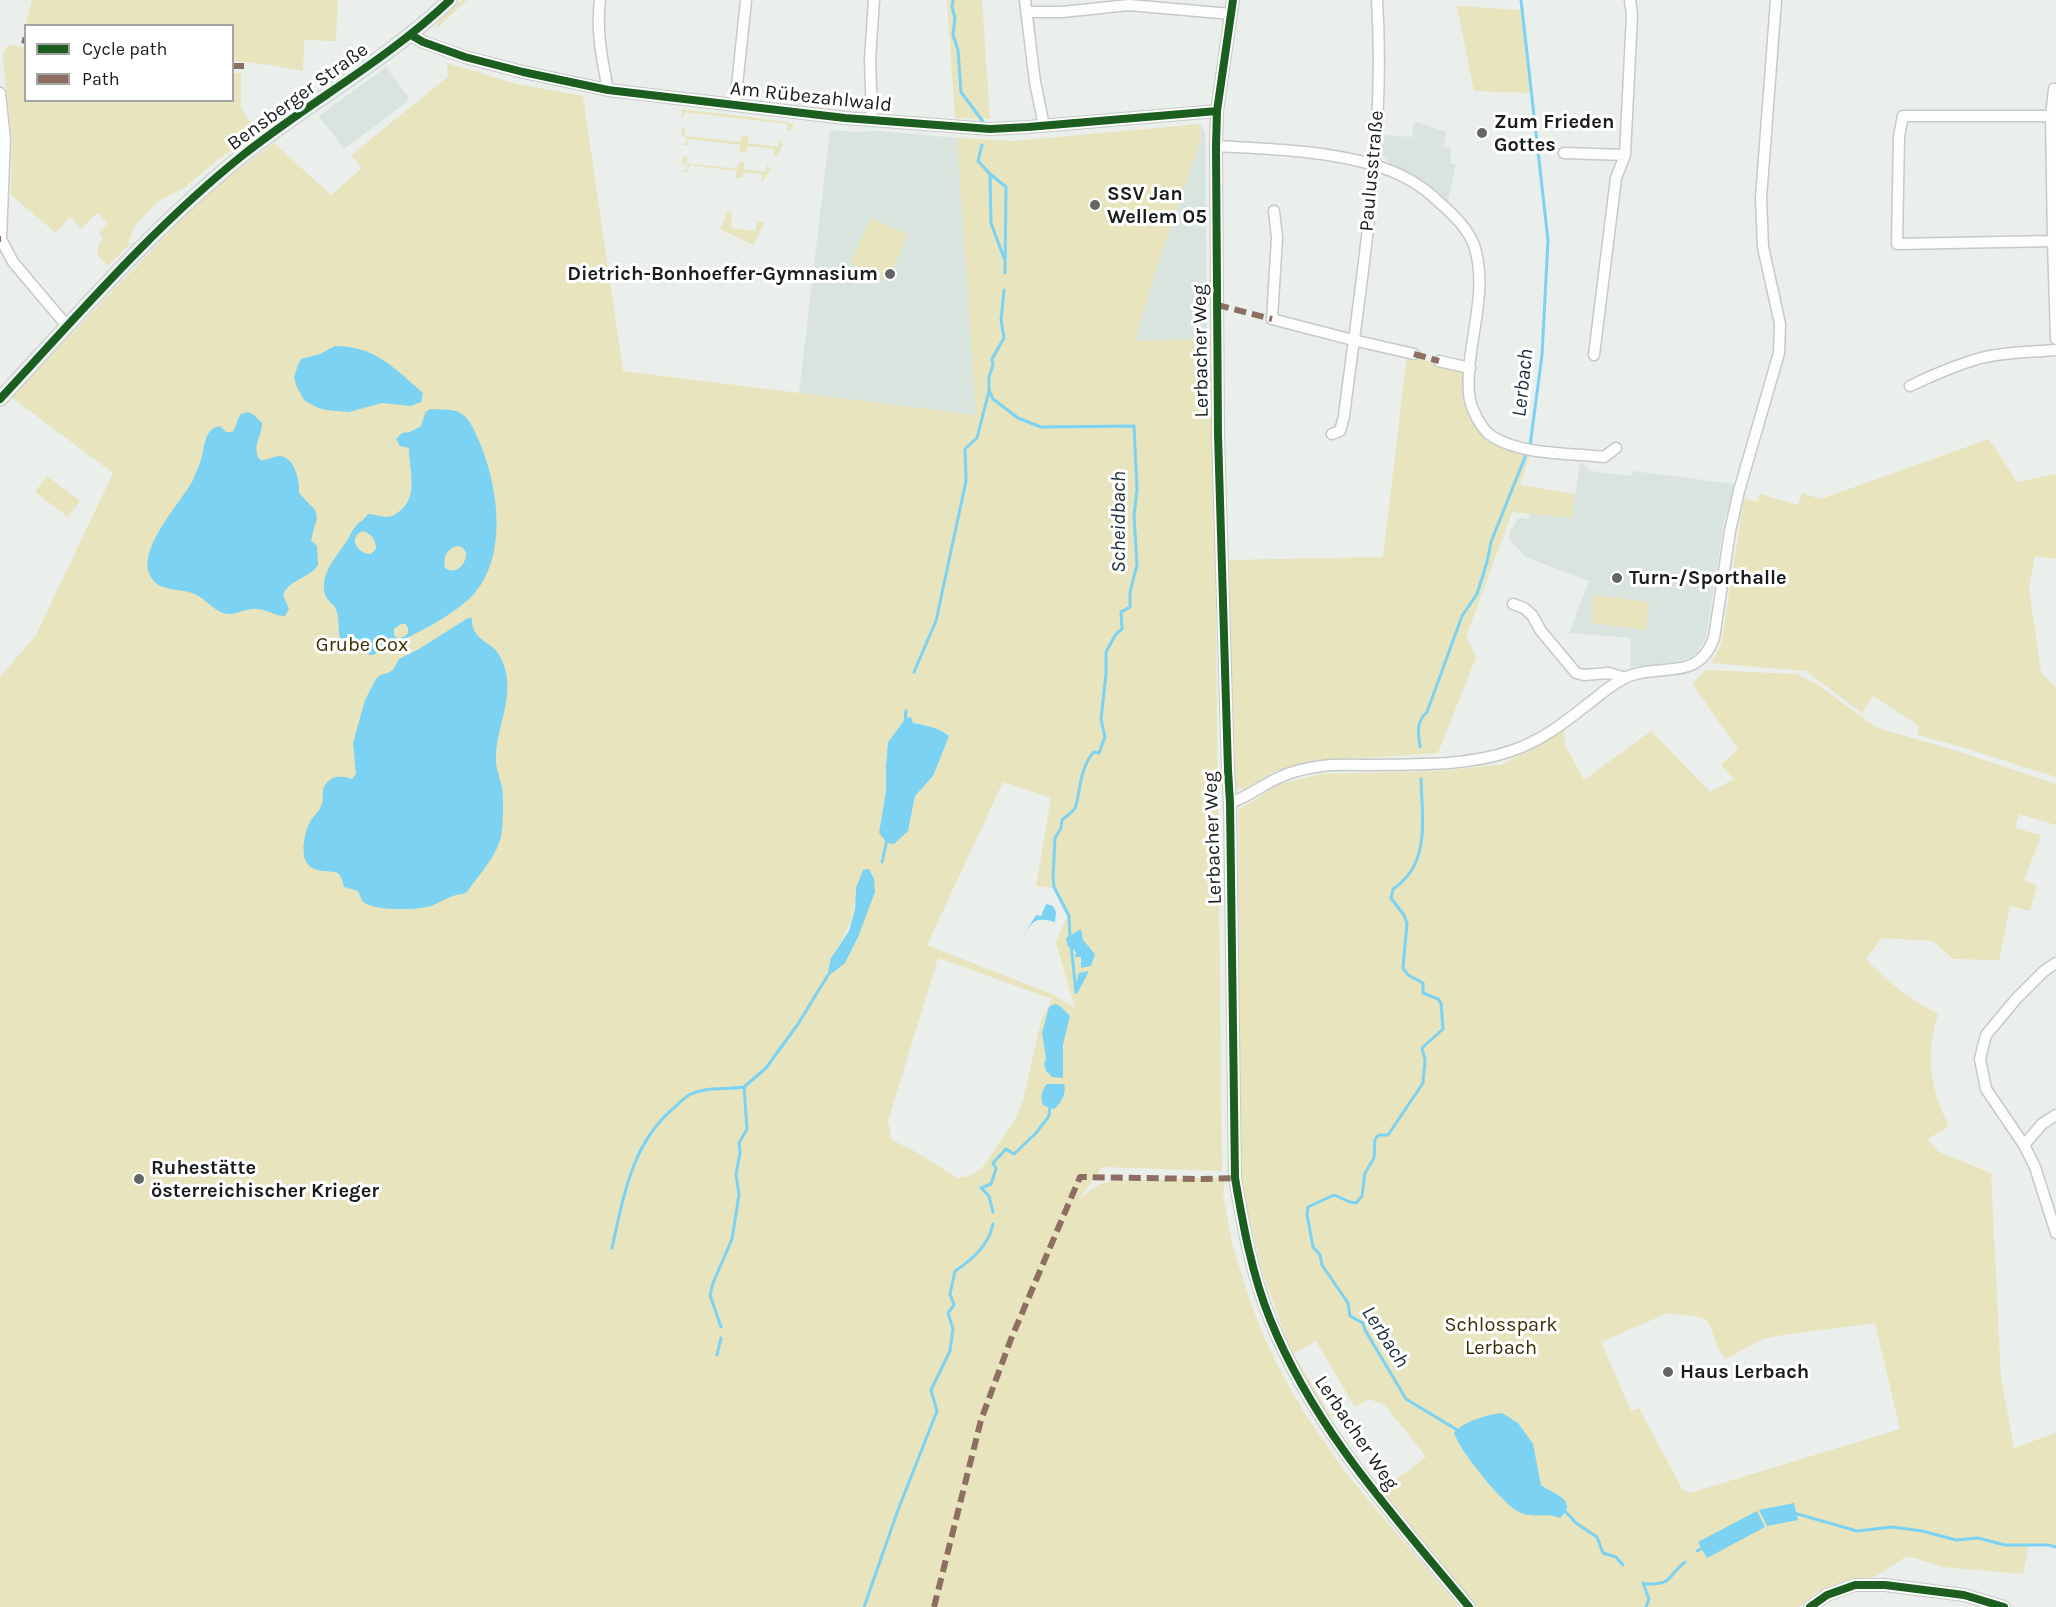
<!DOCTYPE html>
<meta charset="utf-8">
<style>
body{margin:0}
#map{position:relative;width:2056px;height:1607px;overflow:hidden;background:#eaefec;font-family:Karla,sans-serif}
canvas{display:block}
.legend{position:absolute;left:24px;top:24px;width:210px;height:78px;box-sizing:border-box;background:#fff;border:2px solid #a3a5a4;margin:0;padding:8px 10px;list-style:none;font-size:18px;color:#1a1d1c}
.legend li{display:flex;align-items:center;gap:12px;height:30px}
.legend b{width:30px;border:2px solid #a3a5a4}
</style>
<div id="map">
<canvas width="2056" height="1607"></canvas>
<ul class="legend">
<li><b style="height:8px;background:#1b5e20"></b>Cycle path</li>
<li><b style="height:8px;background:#8d6e63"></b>Path</li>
</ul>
</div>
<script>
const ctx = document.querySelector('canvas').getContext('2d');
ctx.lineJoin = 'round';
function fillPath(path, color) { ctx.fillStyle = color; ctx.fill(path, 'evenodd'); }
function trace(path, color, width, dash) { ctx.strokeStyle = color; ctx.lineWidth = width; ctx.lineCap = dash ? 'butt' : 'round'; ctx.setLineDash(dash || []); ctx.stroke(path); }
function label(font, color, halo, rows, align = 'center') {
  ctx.font = font + ' Karla,sans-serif'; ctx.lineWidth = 6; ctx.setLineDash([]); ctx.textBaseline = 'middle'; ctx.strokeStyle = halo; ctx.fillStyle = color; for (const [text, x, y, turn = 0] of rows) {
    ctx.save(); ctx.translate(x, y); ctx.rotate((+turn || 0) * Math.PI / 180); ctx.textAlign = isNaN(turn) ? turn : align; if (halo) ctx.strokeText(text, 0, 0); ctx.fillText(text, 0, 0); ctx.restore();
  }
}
fillPath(new Path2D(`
 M386,67l22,29 -1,6 -63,47 -25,-33z
 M1414,121l32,11 -2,15 7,1 -1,15 6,1 -8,37 -24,-18 -33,-18 -9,-10 -2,-7 2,-13 30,2z
 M1200,124l5,9 2,205 -72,4 21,-72 45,-131z
 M830,130l25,2 25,-1 77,7 20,277 -178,-22z
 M1580,462l11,9 41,5 1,-5 102,13 -11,37 -18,118 -10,14 -7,5 -17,5 -42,4 1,-29 -62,-5 20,-52 -64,-24 -16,-19 2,-10h2l3,-7 4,-3 9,1 1,-6 42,5z`), '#d9e4de');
fillPath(new Path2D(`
 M32,0h306l-2,41 -32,-1 -1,31 -39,-7 -31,-3 -1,-35 -206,-1z
 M462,0h5l-32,30 4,-10z
 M947,0h35l8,119 -35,-1z
 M1457,6l64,4 9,83 -56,-2z
 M9,45l16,2 1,53h206l1,-27h8v35l16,24 -42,30 -30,25 -29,16 -21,23 -7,16 2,2 -22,22 -10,-10v-10l5,-8 -4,-6 9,-9 -11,-10 -16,16 -11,-13 -14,17 -45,-38 1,-59 -9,-74 1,-11z
 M447,63l69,21 67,12 40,275 353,44 -19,-277 56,3 187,-17 1,15 -45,131 -21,71 78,-3 9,833 -120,-4 -23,32 19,-14 13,-4 114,-4 -2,18 10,52 15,48 15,40 19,39 23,40 40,58 114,135h-1459v-930l36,-42 77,-162 -102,-76 184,-192 22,-20 57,-42 57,52 31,-27 -11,-13 97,-78zM911,717l2,6 10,1 24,9 2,3 -16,40 -18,20 -7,35 -29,2 7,-42v-25l2,-24zM1003,782l48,16 -15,88 17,2 14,28 -11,27 19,65 -21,-13 -127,-50zM856,888l2,49 -27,21c17,-26 23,-38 25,-70zM1083,935v5l12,14 -15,9 2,-6 -6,-4 -5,-6zM938,958l114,41 -11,22 -18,79 -8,20 -33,48 -13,8 -12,2 -39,-25 -26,-13 -4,-19zM1070,1016l-7,29 1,3 -12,29 -6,-6 -2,-7 2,-5 -4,-26zM1048,1084h16l-10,25 -10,-3z
 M682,109l98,12 14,3 -4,7h-3v-7l-102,-12 -2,7 -2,-2z
 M682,129h3v7l55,6 2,-6h6v7l30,4 2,-7 3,4 -5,11 -4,1 1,-7 -27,-3 -2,7 -6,-1v-7l-51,-6 -1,6h-5v-2h3l1,-6 -5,-1z
 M683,156h4l-1,7 51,6 2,-7h5v7l21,3 2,-7 4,4 -8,12h-2l1,-7 -18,-2 -2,6h-6v-7l-46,-6 -2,7h-5v-2h4v-6l-5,-1z
 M727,211l5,1 -1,16 24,3 2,-10 7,2 -11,22 -33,-16 6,-13 -1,-1z
 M871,218l37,17 -20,46 -38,-18z
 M1407,355l58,16 1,35 22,36 42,13 -10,30 55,9 -3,24 -60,-6 -46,125 10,20 -38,96 -134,9 -33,11 -26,16h-9l-3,-3 -4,-226 154,-3z
 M1989,439l28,43 39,-8v85l-21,-3 -6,33 12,83 15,16v89l-101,-32 -38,-10 2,-9 -46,-30 -11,17 -56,-42 -95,-8 10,-18 23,-147 13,4 3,-8 38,11 4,-12 19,6z
 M47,476l33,25 -12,16 -33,-25z
 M1594,595l55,7 -3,28 -55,-7z
 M1706,670l91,4 21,11 59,43 77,22 102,34v41l-37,-11 -4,14 26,7 -17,46 13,4 -7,26 -20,-5 -11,54 -46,-1 -20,-18 -51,-3 -16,21c24,25 42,39 72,55 -13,40 -8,75 11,112l-21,13 11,13 52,21 10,205 13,70 42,-15v115l-6,-2 -21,-2 -6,30 -80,-7 -32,-10 -7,1 -30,19 -30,5 -29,11 -16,14h-322l-95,-117 44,-33 -41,-52 -16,-6 -14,8 -39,-66 -24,14 -31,-87 -21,-91 -2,-367 42,-26 41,-10 119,-3 63,-7 61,-33 1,14 19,35 67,-49 59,61 24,-13 -13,-14 17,-16 -45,-64 4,-7zM1668,1313c11,3 23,1 34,5 11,4 9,15 14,24 2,6 6,12 9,17l38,-20 13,-3 99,-13 25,106 -210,64 -8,-4 -43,-81 -8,3 -30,-69z
 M1292,1358h4l34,57 5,-2v3l-3,1 -7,-1z`), '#e8e4bd');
fillPath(new Path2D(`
 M335,346c40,0 59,22 88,47l-2,9 -10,4 -29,-3 -33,9 -24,-2 -11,-4 -10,-6 -8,-15 -2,-8 4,-12 3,-6 19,-5z
 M430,409c10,1 23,-1 32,5 8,5 13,18 17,27 18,42 28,105 1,145 -20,30 -75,52 -107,69 -11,0 -19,-9 -31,-10 -5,-10 -2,-27 -6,-36 -3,-6 -9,-8 -11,-15 -6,-20 13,-39 23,-55 2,-3 4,-9 7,-12 4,-5 9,-7 13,-13 7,0 12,3 19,3 4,0 9,-3 13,-6 19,-15 9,-41 9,-63l-9,-2 -4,-7 6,-6 8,-1 11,-6 4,-13zM363,531c9,3 13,9 13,18l-5,5c-14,0 -24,-17 -8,-23zM457,546l5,1 4,5c1,11 -9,24 -21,16 -2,-11 1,-19 12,-22zM401,624h5l2,4v5l-4,4 -8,1 -2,-3v-6z
 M248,412l6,3 8,8c0,14 -11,24 -2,37 7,1 13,-4 20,-4 15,1 20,26 19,37l16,17 2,8 -6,22 6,6 1,19c-9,14 -29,14 -35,30l6,14 -4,7c-11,0 -20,-8 -31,-7 -11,0 -21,8 -31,4 -11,-4 -19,-16 -31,-20 -14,-5 -33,-1 -41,-16 -16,-27 30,-74 42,-97 2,-6 5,-12 7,-17 5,-14 3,-34 20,-37l6,6h6c5,-5 4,-12 9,-18z
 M468,618h4c-1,15 8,20 19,28 7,5 12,15 14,23 9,31 -10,61 -9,91 0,9 4,18 6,27 2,12 1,38 -1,50 -5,20 -23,39 -34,55 -5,3 -9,2 -14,4 -7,2 -14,7 -22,10 -14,4 -58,6 -69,-5l-4,-10 -14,-4 -2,-8 -4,-6c-10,-3 -25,0 -31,-10 -7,-10 -2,-32 3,-41 3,-6 9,-10 11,-16 4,-7 -1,-16 5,-22 7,-9 16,-8 26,-5l4,-5 -3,-31 12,-43 11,-21 4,-4 8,-2 5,-3 6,-11 20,-10z
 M911,717l2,6c12,2 27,5 36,13l-16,40 -18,20 -7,35 -14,13 -7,-1 -8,-10 7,-42v-25l2,-24 18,-24z
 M869,869l5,10 1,13 -17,45 -13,26 -18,14 4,-19 18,-27 6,-22 1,-21 7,-18z
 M1046,904l7,2 3,6 -1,10c-23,-6 -22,0 -35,19l16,-26 5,1z
 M1081,929l2,11 12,14 -4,12 -10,2v-11h-6l1,-4 -4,-6h-4l-2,-9z
 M1089,971l-12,23 -3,-3 5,-18z
 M1055,1004l5,2 10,10 -7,29v33l-11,-1 -6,-6 -2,-7 2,-5 -4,-26 7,-26z
 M1047,1084h17c3,8 -3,20 -10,25l-10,-3c-5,-7 -2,-17 3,-22z
 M1502,1413l16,10 15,21 8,41c11,9 39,14 19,33 -13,-6 -27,1 -41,-6 -17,-9 -59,-61 -65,-79 10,-12 33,-18 48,-20z
 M1794,1503l4,17 -31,6 -8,-16z
 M1757,1511l8,16 -58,31 -9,-16z`), '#7bd2f2');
trace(new Path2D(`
 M953,0l-1,7 3,11 -2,17 5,15 3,42 23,31
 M1521,0l27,240 -6,115 -12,91
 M982,145l-4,16 12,13 16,13 -1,86
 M990,174l1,49 13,35
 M1004,290l-3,30 3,18 -12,21 1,6 -4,12v13l4,9 25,19 23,9 93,-1 3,63 -3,27 3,49 -7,27v15l-9,5 1,17 -6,5 -10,18v22l-5,45 4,18 -6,16 -5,-1c-13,13 -14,37 -18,54 -2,6 -10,10 -14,14l-1,8 -6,10 -2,39 1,10 15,29 1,22
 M914,672l22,-51 30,-140 -1,-32 12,-11 12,-47
 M905,721l1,-10
 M1420,747c-2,-15 -4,-25 7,-35l35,-96 15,-22 10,-32 4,-20 36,-90
 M1421,779c1,39 10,85 -28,110l-2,9 13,17 3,8 -4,45 5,7 15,8v10l15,6 3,4 2,26 -21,19 3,12 -2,23 -35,52h-9l-4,4 -1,19 -9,15 -3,23 -6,7 -6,-1 -16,-7 -26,12 -1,7 6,33 7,8 2,10 26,38 2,13 13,7 2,7 41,69 53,32
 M882,862l5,-22
 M1071,944l5,48
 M993,1212l-4,-16 -8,-8 10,-4 5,-15 -3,-6 13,-14 8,5 22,-21 13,-17 1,-11
 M612,1248c11,-51 20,-106 63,-141 4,-4 9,-9 14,-12 17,-9 36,-5 55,-8
 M721,1327l-11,-32 3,-12 19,-44 7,-44 -3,-21 4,-21 -1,-10 8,-14 -3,-42 22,-19 32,-44 30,-49
 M717,1355l4,-17
 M1564,1510l12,13 21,14 6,16 13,4 7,8
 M1794,1513l63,18 35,-4 30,4 34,9 22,-2 27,7h43l8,2
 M1697,1551l7,-4
 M1643,1583l6,16 -3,8
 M1644,1584c30,1 21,-6 41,-22
 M864,1607l34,-97 39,-99 -6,-21 19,-39 3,-22 -5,-16 6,-8 -4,-11 5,-23c17,-11 34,-26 38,-47`), '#7bd2f2', 3);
const minor = new Path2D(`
 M600,0c-4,31 2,59 8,90
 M1025,0l10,82 9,44
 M1026,12h36l67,-7 102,9
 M0,93l5,46 -4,100 12,23 54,64
 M735,105l11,-105
 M2051,116h-148l-4,20 -2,108 156,-3 3,98
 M872,120l-2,-61 4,-59
 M1216,146c52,3 107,4 158,19 24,7 48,20 66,38 13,11 28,26 34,42 16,49 -9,100 -5,149 1,13 12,36 24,43 30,18 76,16 111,20l12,-9
 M1564,153l61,2
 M1274,211l3,27 -5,81 81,21 61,14
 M2053,241l-2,-125 3,-27h2
 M1594,355l22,-177 9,-23 7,-140 -2,-15
 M1439,361l31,7
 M1910,386c23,-11 46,-21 71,-28 24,-6 50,-6 75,-8
 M1332,434l8,-3 4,-15c17,-137 42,-277 33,-416
 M1513,604l11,4 8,7 9,16 35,42 8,2 25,-2 16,5
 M1230,803c18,-6 32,-18 48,-25 14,-7 29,-10 44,-12 13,-2 27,-1 41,-1 49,-1 101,2 148,-14 30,-10 53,-28 77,-47 13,-10 26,-22 41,-28 33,-13 69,6 85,-38l16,-107 9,-40 40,-138 1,-29 -17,-77 -2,-49 15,-198
 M2056,963l-12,8 -28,28 -30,36 -6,24 6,30 38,56 11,22 21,66
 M2024,1145l18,-21 14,-9`);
const tertiary = new Path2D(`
 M1233,0l-16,111 -1,35 2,288 10,336 2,33 5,375c8,47 17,97 35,141 44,110 125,198 199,288
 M411,35l12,7 42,15 58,15 85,18 237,28 145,11 38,-2 189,-16
 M1810,1607l17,-12 28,-10h30l79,10 40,12`);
const secondary = new Path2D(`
 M0,399c78,-84 153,-172 243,-244 68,-54 144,-95 207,-155`);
trace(minor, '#c6cac7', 13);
trace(tertiary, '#c6cac7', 14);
trace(secondary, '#c6cac7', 16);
trace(minor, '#fcfdfc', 10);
trace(tertiary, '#fcfdfc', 12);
trace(secondary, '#ecf2f1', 14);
trace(new Path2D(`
 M22,40l4,1
 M232,66h13
 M0,239h1
 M1217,305l55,14
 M1414,354l25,7
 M934,1607l47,-187 30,-81 69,-162 121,2 34,-1`), '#8d6e63', 6, [12, 6]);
trace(new Path2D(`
 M1233,0l-16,111 -1,35 2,288 10,336 2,33 5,375c8,47 17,97 35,141 44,110 125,198 199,288
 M411,35l12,7 42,15 58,15 85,18 237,28 145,11 38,-2 189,-16
 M0,399c78,-84 153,-172 243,-244 68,-54 144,-95 207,-155
 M1810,1607l17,-12 28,-10h30l79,10 40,12`), '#1b5e20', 8);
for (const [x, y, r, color] of [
 [1482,133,6,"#636665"],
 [1095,205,6,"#636665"],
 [890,274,6,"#636665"],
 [1617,578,6,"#636665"],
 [139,1179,6,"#636665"],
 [1668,1372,6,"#636665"]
]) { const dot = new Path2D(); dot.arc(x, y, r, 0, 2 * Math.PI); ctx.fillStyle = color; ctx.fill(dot); trace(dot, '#fff', 2); }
label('20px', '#1a1d1c', '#fff', [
 ["Bensberger Straße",298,97,-36],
 ["Am Rübezahlwald",811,97,6],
 ["Paulusstraße",1372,171,-85],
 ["Lerbacher Weg",1201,351,-91],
 ["Lerbacher Weg",1213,838,-92],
 ["Lerbacher Weg",1356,1433,56]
]);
label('bold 20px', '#1a1d1c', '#fff', [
 ["Zum Frieden",1494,122],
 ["Gottes",1494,145],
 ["SSV Jan",1107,194],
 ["Wellem 05",1107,217],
 ["Dietrich-Bonhoeffer-Gymnasium",878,274,"right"],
 ["Turn-/Sporthalle",1629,578],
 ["Ruhestätte",151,1168],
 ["österreichischer Krieger",151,1191],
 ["Haus Lerbach",1680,1372]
], 'left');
label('20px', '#383102', '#fff', [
 ["Grube Cox",362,645],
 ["Schlosspark",1501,1325],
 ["Lerbach",1501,1348]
]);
label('italic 21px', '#1d323b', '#fff', [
 ["Lerbach",1523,383,-84],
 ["Scheidbach",1119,522,-90],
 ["Lerbach",1385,1337,57]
]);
</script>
